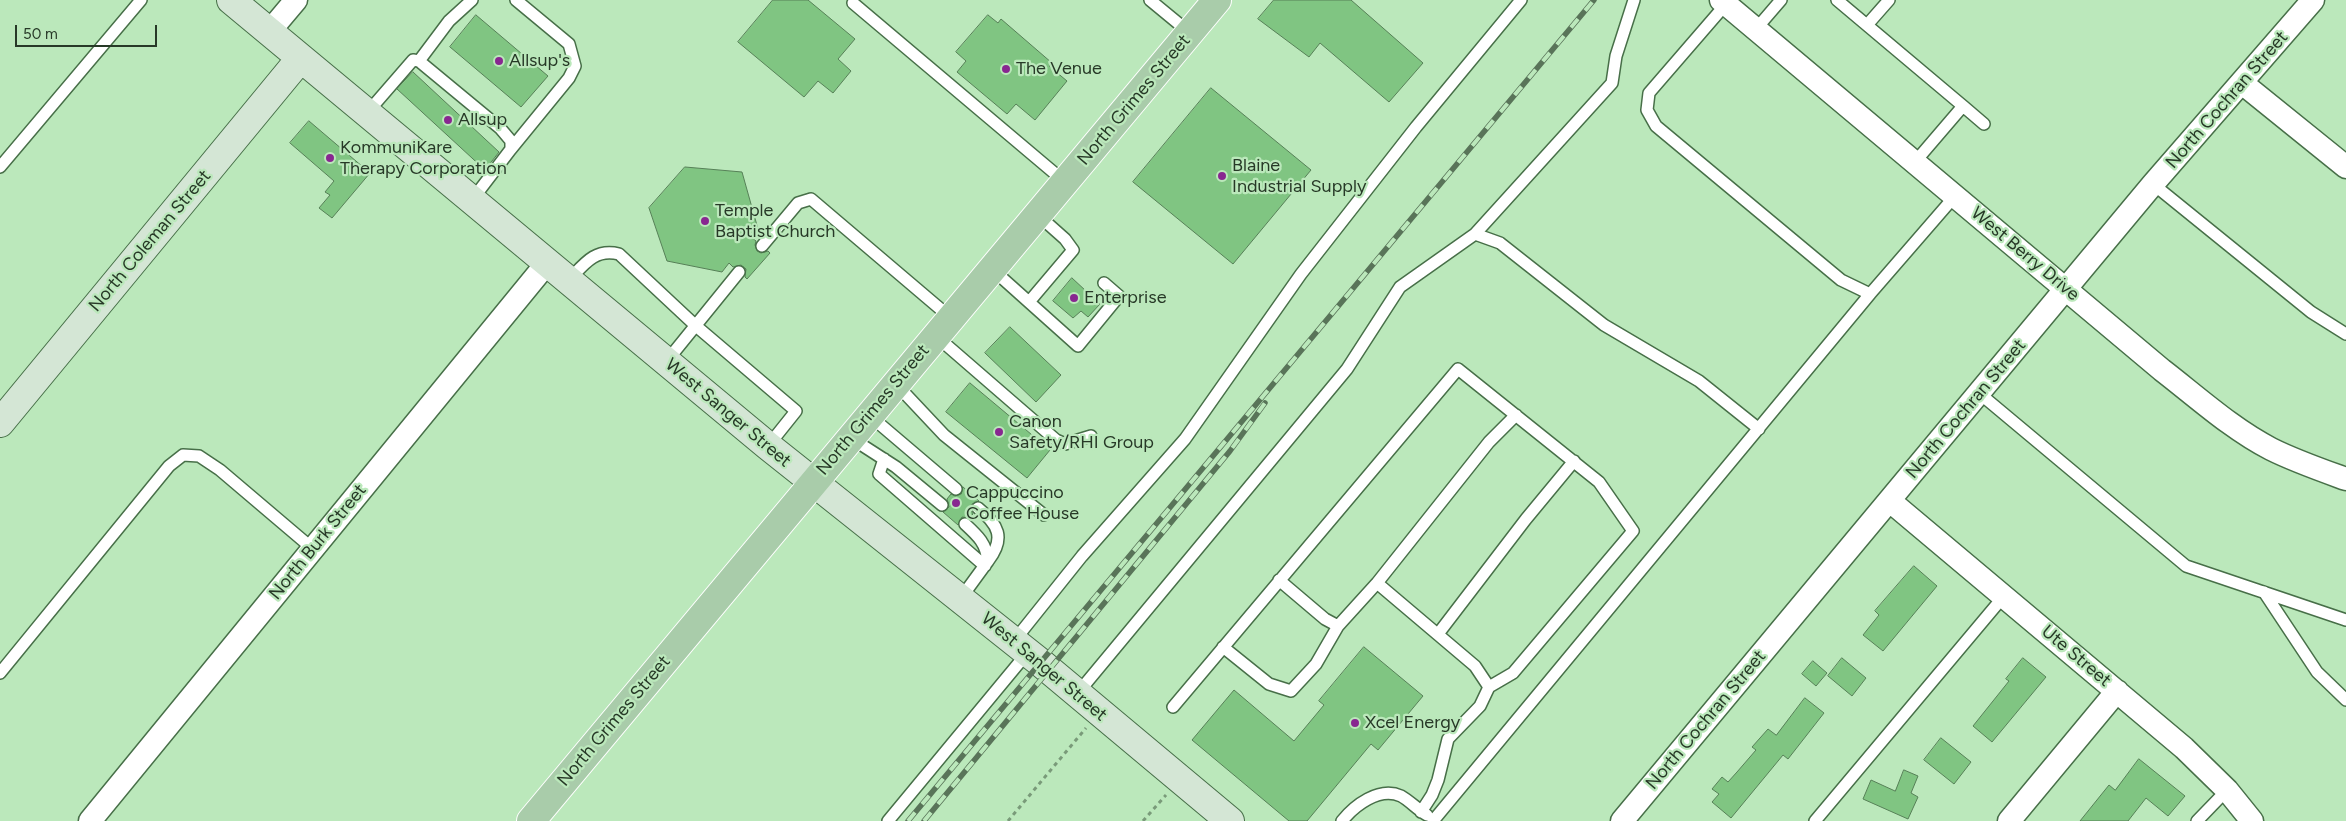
<!DOCTYPE html>
<style>
body{margin:0}
#map{position:relative;width:2346px;height:821px;overflow:hidden;background:#bbe8bb;font-family:Figtree,sans-serif}
canvas{display:block}
.scale{position:absolute;left:15px;top:25px;width:142px;height:22px;box-sizing:border-box;border:2px solid #273927;border-top:0;padding-left:6px;font-size:15px;line-height:18px;white-space:nowrap;color:#273927;-webkit-text-stroke:4px #bbe8bb;paint-order:stroke}
</style>
<div id="map">
<canvas width="2346" height="821"></canvas>
<div class="scale">50 m</div>
</div>
<script>
const ctx = document.querySelector('canvas').getContext('2d');
ctx.lineJoin = 'round';
function fillPath(path, color) { ctx.fillStyle = color; ctx.fill(path, 'evenodd'); }
function trace(path, color, width, dash) { ctx.strokeStyle = color; ctx.lineWidth = width; ctx.lineCap = dash ? 'butt' : 'round'; ctx.setLineDash(dash || []); ctx.stroke(path); }
function label(font, color, halo, rows, align = 'center') {
  ctx.font = font + ' Figtree,sans-serif'; ctx.lineWidth = 4.5; ctx.setLineDash([]); ctx.textBaseline = 'middle'; ctx.strokeStyle = halo; ctx.fillStyle = color; for (const [text, x, y, turn = 0] of rows) {
    ctx.save(); ctx.translate(x, y); ctx.rotate((+turn || 0) * Math.PI / 180); ctx.textAlign = isNaN(turn) ? turn : align; if (halo) ctx.strokeText(text, 0, 0); ctx.fillText(text, 0, 0); ctx.restore();
  }
}
const building = new Path2D(`
 M773,0h35l47,39 -17,20 13,12 -18,22 -15,-12 -14,16 -66,-55z
 M1274,0h77l72,63 -34,39 -69,-59 -11,14 -51,-38z
 M476,15l72,61 -27,31 -71,-60z
 M988,15l10,8 3,-4 51,44 -3,3 18,15 -32,39 -19,-16 -9,10 -50,-42 9,-11 -10,-9z
 M413,72l86,80 -14,18 -88,-81z
 M1211,88l100,82 -78,94 -100,-82z
 M309,121l61,52 -38,45 -13,-10 11,-13 -5,-3 9,-11 -44,-38z
 M685,167l57,5 16,57 -7,8 5,4 -1,4 2,6 4,2 7,-2 2,2 -23,26 -2,-2 1,-8 -5,-4 -8,2 -4,-4 -7,9 -55,-11 -18,-53z
 M1072,278l28,26 -12,13 -7,-6 -8,7 -20,-17z
 M1010,327l51,48 -25,27 -51,-49z
 M970,383l80,67 -23,28 -81,-66z
 M963,487l16,14 -7,3 -1,6 2,4 -4,4 -7,-1 -4,8 -15,-13 6,-5 -2,-8 4,-5 4,2 6,-2z
 M1914,566l23,20 -54,65 -20,-16 16,-20 -4,-4z
 M1364,647l59,49 -45,54 -7,-6 -64,77h-18l-97,-81 42,-50 60,51 30,-36 -5,-4z
 M1842,658l24,20 -14,18 -24,-20z
 M2023,658l23,19 -54,65 -19,-16 36,-45 -3,-2z
 M1813,661l14,12 -11,13 -14,-12z
 M1805,698l19,15 -36,46 -5,-4 -52,63 -19,-16 7,-8 -7,-5 10,-12 6,5 9,-10 19,-22 -4,-3 16,-18 8,6z
 M1941,738l30,24 -17,22 -30,-24z
 M2139,759l46,37 -17,20 -22,-18 -18,23h-48l29,-36 6,5z
 M1904,770l14,6 -7,17 7,4 -10,22 -45,-20 8,-19 24,11z`);
fillPath(building, '#80c582');
trace(building, '#568057', 1);
const lane = new Path2D(`
 M1150,0l40,33
 M1837,0l126,106 -48,56
 M853,3l212,179
 M1726,4l-77,89 -2,17 9,16 185,154 29,14
 M1867,25l22,-25
 M1756,29l25,-29
 M419,61l30,-40 23,-21
 M1963,106l21,18
 M367,113l46,-53 6,1 81,67 11,13v8l-39,51
 M511,149l58,-71 6,-12 -6,-22 -53,-44
 M0,167l141,-167
 M2153,184l158,128 35,22
 M1475,234l137,-151 4,-27 18,-56
 M762,246l36,-43 13,-4 140,119
 M992,269l86,77 41,-50 -15,-13
 M569,280c15,-16 26,-32 50,-26l77,72 100,85 -28,35
 M1029,302l44,-52 -8,-11 -27,-24
 M936,336l120,104 9,4 26,-8
 M666,362l73,-90
 M896,384l48,51 100,80
 M1979,393l207,173 160,54
 M869,415l87,74
 M851,438l45,29 46,38
 M884,459l-5,15 106,92
 M978,508c20,16 28,30 10,53
 M1279,580l46,39 13,7 39,-43 112,-141 27,-27
 M1377,583l98,83 14,21 -9,19 -32,33 -10,41 -6,15 -11,17
 M2264,592l53,80 29,28
 M961,598l27,-37c-2,-18 -10,-25 -23,-37
 M1438,634l88,-115 48,-58
 M1014,641l68,-85 103,-117 116,-165 115,-147 105,-127
 M1223,647l46,37 22,7 25,-27 22,-38
 M0,673l169,-207 14,-11 16,1 21,14 93,79
 M1077,694l270,-325 53,-82 75,-53 25,9 104,82 95,56 60,48
 M1173,707l285,-338 141,113 34,49 -120,142 -24,14
 M888,821l140,-169
 M1342,821c12,-15 37,-35 59,-25 9,5 17,14 26,19
 M1433,821l437,-527 85,-98
 M1815,821l189,-225
 M2197,821l30,-31`);
const street = new Path2D(`
 M1721,0l441,370c35,27 70,59 109,79 24,12 50,21 75,30
 M269,32l27,-32
 M2242,83l104,84
 M1890,501l294,247 43,42 25,31
 M90,821l457,-558
 M1622,821l531,-637 160,-184
 M2009,821l108,-130`);
const secondary = new Path2D(`
 M231,0l537,446 273,217 189,158
 M0,423l300,-364`);
const primary = new Path2D(`
 M531,821l686,-821`);
trace(lane, '#476f48', 14);
trace(street, '#476f48', 25);
trace(secondary, '#476f48', 30);
trace(primary, '#fff', 30);
trace(new Path2D(`
 M1008,821l78,-93
 M1143,821l23,-26`), '#799a79', 3, [4, 4]);
trace(lane, '#fff', 11);
trace(street, '#fff', 22);
trace(secondary, '#d4e6d5', 28);
trace(primary, '#a9ccaa', 28);
const rail = new Path2D(`
 M908,821l686,-821
 M924,821l306,-370 35,-48`);
trace(rail, '#597459', 5.5);
trace(rail, '#bbe8bb', 4, [11]);
for (const [x, y, r, color] of [
 [499,61,5,"#882790"],
 [1006,69,5,"#882790"],
 [448,120,5,"#882790"],
 [330,158,5,"#882790"],
 [1222,176,5,"#882790"],
 [705,221,5,"#882790"],
 [1074,298,5,"#882790"],
 [999,432,5,"#882790"],
 [956,503,5,"#882790"],
 [1355,723,5,"#882790"]
]) { const dot = new Path2D(); dot.arc(x, y, r, 0, 2 * Math.PI); ctx.fillStyle = color; ctx.fill(dot); trace(dot, '#bbe8bb', 2); }
label('18px', '#273927', '#bbe8bb', [
 ["Allsup's",509,61],
 ["The Venue",1016,69],
 ["Allsup",458,120],
 ["KommuniKare",340,148],
 ["Therapy Corporation",340,169],
 ["Blaine",1232,166],
 ["Industrial Supply",1232,187],
 ["Temple",715,211],
 ["Baptist Church",715,232],
 ["Enterprise",1084,298],
 ["Canon",1009,422],
 ["Safety/RHI Group",1009,443],
 ["Cappuccino",966,493],
 ["Coffee House",966,514],
 ["Xcel Energy",1365,723]
], 'left');
label('18px', '#273927', '#bbe8bb', [
 ["North Grimes Street",1134,100,-50],
 ["North Cochran Street",2227,100,-49],
 ["North Coleman Street",150,241,-50],
 ["West Berry Drive",2025,254,40],
 ["North Cochran Street",1966,409,-50],
 ["North Grimes Street",873,410,-50],
 ["West Sanger Street",728,413,40],
 ["North Burk Street",318,542,-51],
 ["Ute Street",2076,656,40],
 ["West Sanger Street",1044,667,40],
 ["North Cochran Street",1706,720,-50],
 ["North Grimes Street",614,721,-50]
]);
</script>
